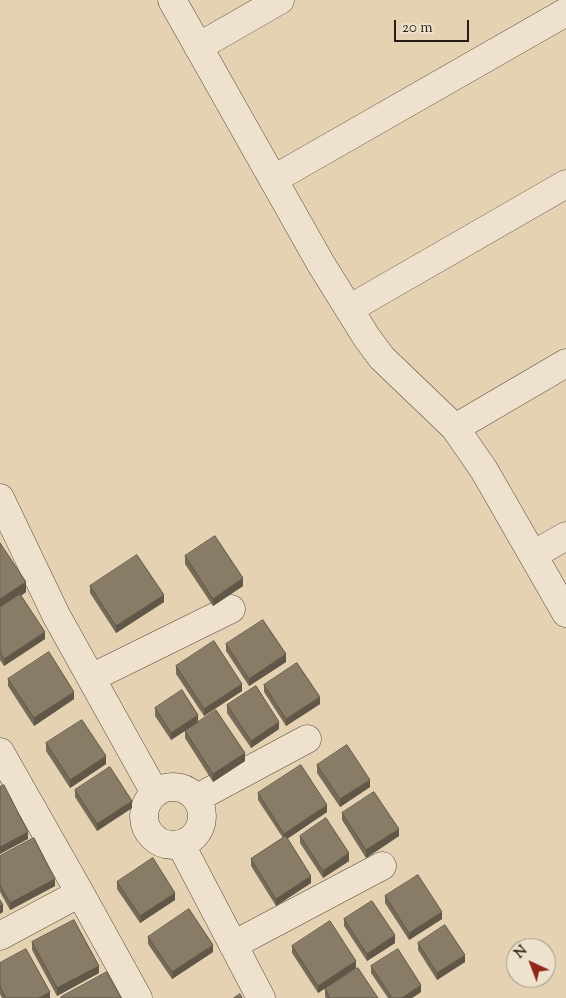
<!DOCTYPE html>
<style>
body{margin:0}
#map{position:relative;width:566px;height:998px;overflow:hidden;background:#e5d2b3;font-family:"Sorts Mill Goudy",serif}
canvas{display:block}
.north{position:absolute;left:506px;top:938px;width:50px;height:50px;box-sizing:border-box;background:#eee2ce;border:1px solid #9e9484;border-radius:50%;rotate:317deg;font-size:14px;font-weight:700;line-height:20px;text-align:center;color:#261e15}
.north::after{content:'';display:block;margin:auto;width:18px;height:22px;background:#8f2418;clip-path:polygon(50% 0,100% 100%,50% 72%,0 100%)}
.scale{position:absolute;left:394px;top:20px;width:75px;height:22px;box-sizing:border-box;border:2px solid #261e15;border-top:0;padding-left:6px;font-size:15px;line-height:18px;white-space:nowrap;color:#261e15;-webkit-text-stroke:4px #eee2ce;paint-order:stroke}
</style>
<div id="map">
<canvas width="566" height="998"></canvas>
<div class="north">N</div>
<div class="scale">20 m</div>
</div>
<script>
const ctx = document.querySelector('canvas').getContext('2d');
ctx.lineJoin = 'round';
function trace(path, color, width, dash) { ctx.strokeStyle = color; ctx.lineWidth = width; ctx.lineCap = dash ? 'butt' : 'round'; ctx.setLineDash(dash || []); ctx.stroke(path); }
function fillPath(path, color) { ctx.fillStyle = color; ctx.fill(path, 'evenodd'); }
const street = new Path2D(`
 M172,0l149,264 46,74 15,20 73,70 29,42 82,143
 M198,47l82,-47
 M274,179l292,-167
 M349,309l217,-125
 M455,428l111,-65
 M0,498l56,117 99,178
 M533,555l33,-19
 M91,678l140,-69
 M0,752l80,141 58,105
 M144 816a29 29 0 1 1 58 0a29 29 0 1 1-58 0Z
 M197,798l110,-59
 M181,845l80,153
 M0,936l80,-43
 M233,945l149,-79`);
trace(street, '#564b3c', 29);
trace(street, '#eee2ce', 28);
fillPath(new Path2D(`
 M0,543l26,49 -5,4 24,43 -41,27 -4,-6z
 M185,556l58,30 -30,20 -28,-42z
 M90,586l74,16 -48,31 -26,-40z
 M226,644l60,18 -37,24 -23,-35z
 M176,666l66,25 -38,25 -28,-42z
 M8,679l66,20 -40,27 -26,-40z
 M264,685l56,19 -34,22 -22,-34z
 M227,705l52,24 -28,19 -24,-35z
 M155,708l43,14 47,39 -32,21 -28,-44v-7l-14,9 -16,-24z
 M46,743l60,21 -36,24 -24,-37z
 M317,765l53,22 -30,20 -23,-34z
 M75,790l57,18 -35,23 -22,-34z
 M258,793l69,19 -40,27 24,44 -35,23 -25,-40v-7l32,-21 -25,-38z
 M342,813l57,23 -33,22 -24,-38z
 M300,836l49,25 -26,17 -23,-35z
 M0,856l55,30 -45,24 -10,-18z
 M117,882l58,18 -35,23 -23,-34z
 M385,896l57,23 -33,21 -24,-37z
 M344,919l51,24 -28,18 -23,-35z
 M148,937l65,15 -41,27 -24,-35z
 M32,942l67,31 -42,23 -25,-46z
 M418,943l47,19 -28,18 -19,-30z
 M292,946l64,22 -38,25 -26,-40z
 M0,963l50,35h-48l-2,-4z
 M371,966l50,26 -9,6h-24l-17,-25z
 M325,989l53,9h-52l-1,-1z`), '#766b59');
fillPath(new Path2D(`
 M243,578v8l-30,20v-7z
 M26,582v10l-26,17v-10z
 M164,595v7l-48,31v-7z
 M45,632v7l-41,27v-7z
 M286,654v8l-37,24v-7z
 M242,684v7l-38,25v-7z
 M74,692v7l-40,27v-8z
 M320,697v7l-34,22v-7z
 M198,715v7l-27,18v-7z
 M279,722v7l-28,19v-7z
 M245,753v8l-32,21v-8z
 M106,756v8l-36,24v-8z
 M370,780v7l-30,20v-8z
 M132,801v7l-35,23v-7z
 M327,805v7l-43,29v-7z
 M399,829v7l-33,22v-8z
 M28,832v7l-28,15v-7z
 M349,853v8l-26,17v-7z
 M311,876v7l-35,23v-7z
 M55,879v7l-45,24v-7z
 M175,893v7l-35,23v-7z
 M3,905v7l-3,2v-8z
 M442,912v7l-33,21v-7z
 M395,935v8l-28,18v-7z
 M213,945v7l-41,27v-7z
 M465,955v7l-28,18v-7z
 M356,961v7l-38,25v-7z
 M99,966v7l-42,23v-8z
 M421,985v7l-9,6h-10z
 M50,992v6h-11z`), '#605748');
const building = new Path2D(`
 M215,536l28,42 -30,21 -28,-43z
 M0,543l26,39 -26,17z
 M137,555l27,40 -48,31 -26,-40z
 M20,594l25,38 -41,27 -4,-7v-45z
 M263,620l23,34 -37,25 -23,-35z
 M214,641l28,43 -38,25 -28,-43z
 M49,652l25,40 -40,26 -26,-39z
 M297,663l23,34 -34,22 -22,-34z
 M256,686l23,36 -28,19 -24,-36z
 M182,690l16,25 -27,18 -16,-25z
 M216,710l29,43 -32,21 -28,-43z
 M82,720l24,36 -36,24 -24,-37z
 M347,745l23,35 -30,19 -23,-34z
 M301,765l26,40 -43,29 -26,-41z
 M110,767l22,34 -35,23 -22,-34z
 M4,785l24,47 -28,15v-60z
 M374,792l25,37 -33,21 -24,-37z
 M326,818l23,35 -26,18 -23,-35z
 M286,836l25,40 -35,23 -25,-40z
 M34,838l21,41 -45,24 -10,-18v-29z
 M153,858l22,35 -35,23 -23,-34z
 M418,875l24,37 -33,21 -24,-37z
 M0,900l3,5 -3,1z
 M372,901l23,34 -28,19 -23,-35z
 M189,909l24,36 -41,27 -24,-35z
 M74,920l25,46 -42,22 -25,-46z
 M330,921l26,40 -38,25 -26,-40z
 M445,925l20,30 -28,18 -19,-30z
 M26,949l24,43 -11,6h-33l-6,-11v-24z
 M398,949l23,36 -19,13h-10l-21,-32z
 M358,968l20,30h-48l-5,-9z
 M107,972l14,26h-60v-1z
 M240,994l2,4h-8z`);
fillPath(building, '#897c67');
trace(building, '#605748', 1);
</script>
